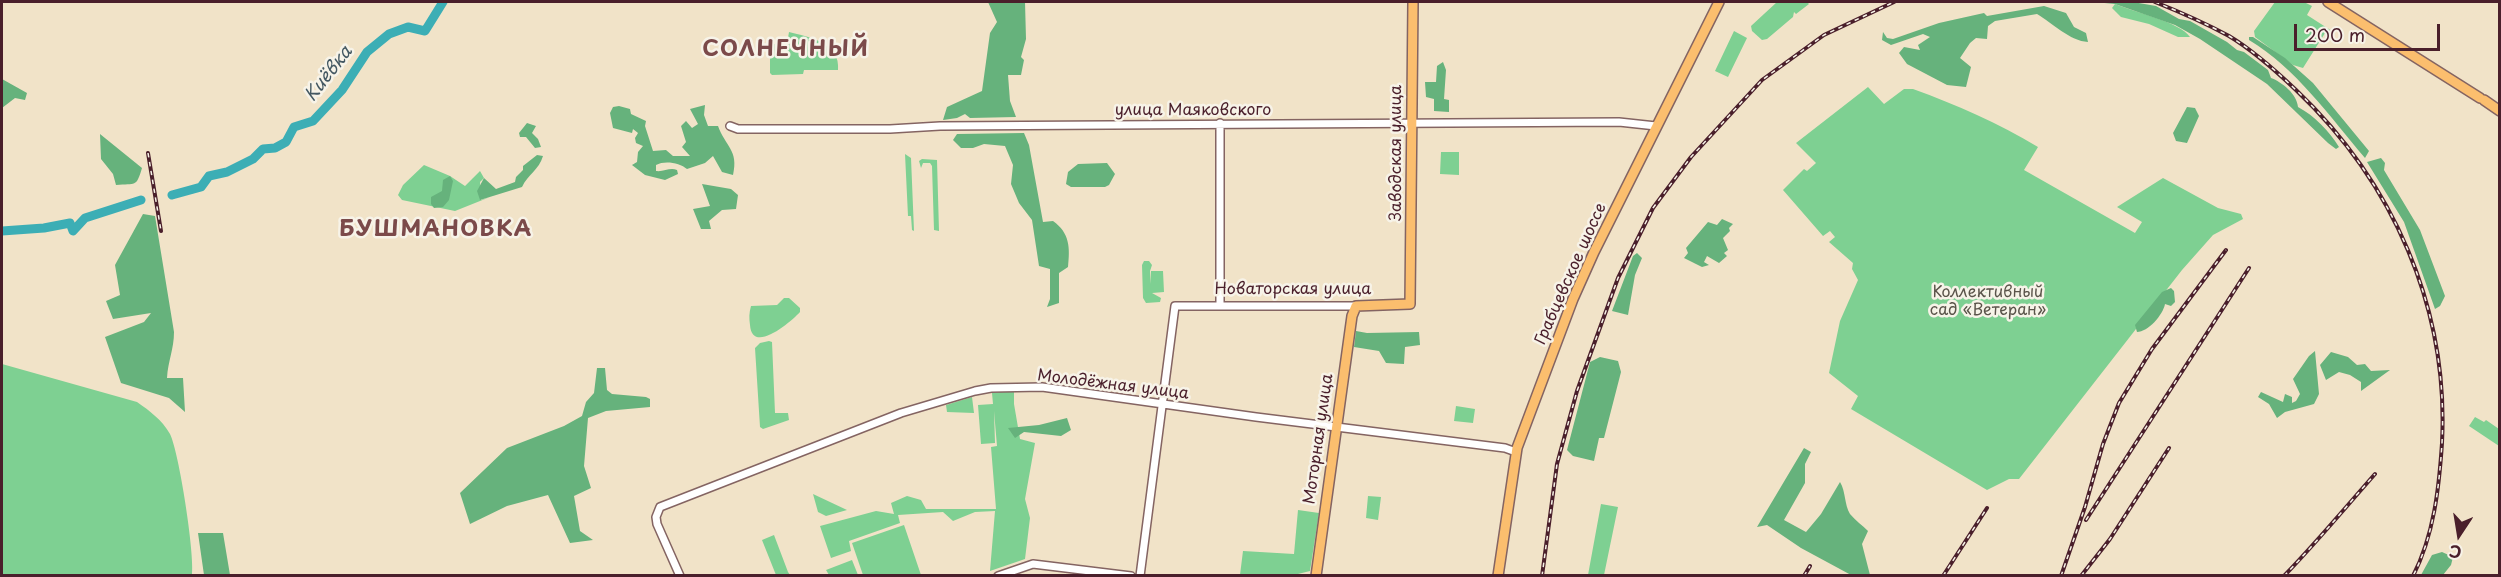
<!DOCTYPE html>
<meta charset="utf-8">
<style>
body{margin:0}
#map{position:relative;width:2501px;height:577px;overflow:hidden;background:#f1e3c8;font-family:"Playpen Sans",sans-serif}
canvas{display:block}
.frame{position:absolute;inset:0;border:3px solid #4a1f2b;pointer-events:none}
.north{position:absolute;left:2429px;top:505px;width:60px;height:60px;-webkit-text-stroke:4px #f7f3e8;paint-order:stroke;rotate:192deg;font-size:16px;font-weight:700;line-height:24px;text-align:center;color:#4a1f2b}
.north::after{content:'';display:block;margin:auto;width:21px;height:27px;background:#4a1f2b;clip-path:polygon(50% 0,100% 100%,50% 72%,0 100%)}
.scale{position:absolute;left:2294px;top:24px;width:146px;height:27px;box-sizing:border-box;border:3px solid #4a1f2b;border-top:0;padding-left:8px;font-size:18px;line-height:21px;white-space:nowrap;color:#4a1f2b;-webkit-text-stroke:4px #f7f3e8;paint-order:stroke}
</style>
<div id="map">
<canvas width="2501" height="577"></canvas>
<div class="frame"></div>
<div class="north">С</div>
<div class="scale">200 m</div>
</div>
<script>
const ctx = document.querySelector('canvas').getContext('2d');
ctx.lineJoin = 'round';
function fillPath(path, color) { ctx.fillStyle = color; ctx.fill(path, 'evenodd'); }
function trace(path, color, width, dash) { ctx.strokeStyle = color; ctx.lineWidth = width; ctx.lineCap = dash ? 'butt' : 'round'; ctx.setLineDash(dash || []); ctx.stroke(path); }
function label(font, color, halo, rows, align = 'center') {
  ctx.font = font + ' "Playpen Sans",sans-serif'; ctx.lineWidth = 5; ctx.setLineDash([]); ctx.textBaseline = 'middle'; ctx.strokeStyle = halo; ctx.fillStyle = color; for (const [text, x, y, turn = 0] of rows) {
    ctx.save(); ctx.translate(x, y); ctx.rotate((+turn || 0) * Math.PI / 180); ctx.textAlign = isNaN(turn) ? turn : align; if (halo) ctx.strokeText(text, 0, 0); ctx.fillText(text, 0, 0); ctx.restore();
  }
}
fillPath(new Path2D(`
 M1777,2h30l2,2 -13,10 -2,-2 -1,5 -26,22 -5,1 -10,-9 -1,-5z
 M2275,2h29l8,4 -5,9 28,18 -3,4 -7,-4 -22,35 -10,-3 -38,-28 -1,-6z
 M2115,4c19,8 65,18 75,33h-12l-29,-13 -28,-7 -9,-9z
 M1734,31l13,7 -19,39 -13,-6z
 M789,32c20,5 52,11 49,38h-34l-1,4 -31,1 -2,-2v-26l1,-3h16z
 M1868,87l16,17 20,-15h9c44,16 85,34 125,58l-14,23 111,63 7,-11 -25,-15 46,-29 55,30 23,6 2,5 -30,16 -31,35 -163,209h-10l-22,11 -136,-81 7,-13 -29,-23 11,-52 18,-41 -6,-11 1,-6 -24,-21 6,-5 -5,-6 -7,5 -40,-46 21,-21 3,2 9,-8 -20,-20z
 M1441,152h18v23l-19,-1z
 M905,154l6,4 3,73 -2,-1 -1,-14h-3z
 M922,159l15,1 2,71 -5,-1 -2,-64 -2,-3h-7l-2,5 -2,-7z
 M424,165l26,11 15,10 15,-15 4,7 -4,4 1,18 9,-3 -35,14 -53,-11 -4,-5 5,-10z
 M1144,261h5l3,4 -2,6 1,13v-13h12l1,21 -12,1 9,5 -1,4 -14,1 -3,-5 -1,-33z
 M784,298h5l11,10v4c-9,10 -48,43 -50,13 -1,-7 -1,-12 1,-19l26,-1z
 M769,341l3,1 3,71h13l1,7 -26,9 -3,-2 -5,-79 5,-5z
 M2,364l135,38c13,9 25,18 33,32 9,18 25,121 22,141h-190z
 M1000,392h14v12l6,35 15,4 -10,56 5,19 -5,41 -35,12 5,-60 -20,1 -22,9 -10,-9 -45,3 2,8 -51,18 2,10 -20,7 -11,-32 56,-15 18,3 -3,-11 16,-7 14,4 5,9h70l-5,-62 6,-1 -3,-35 1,32 -14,1 -3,-39 15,-1 -1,-11z
 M972,397l2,16 -27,-1 -1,-7z
 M1456,406l19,3 -2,14 -19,-2z
 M2475,417l9,5 2,-2 13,9v17l-30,-20z
 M813,494l34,16 -21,6 -8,-4z
 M1368,496l13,1 -3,23 -12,-2z
 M1601,504l17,3 -14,68h-16z
 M1298,510l21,3 -9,58 -16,4h-54l3,-24 51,3z
 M904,525l17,50h-58l-11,-32z
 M774,535l14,37 2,3h-14l-14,-35z
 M852,560l6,15h-29l-3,-5z`), '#7ed092');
fillPath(new Path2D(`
 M988,2h37l1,37 -5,18 3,3 -3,15h-13l2,26 6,16 -46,1 -5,-4 -8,4 -14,2 4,-13 35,-16 8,-58 7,-11z
 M2094,2h39l23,4 23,13 11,2 37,21 10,8 7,2 24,18 3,8c11,4 26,16 27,29 17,9 31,24 41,40l-3,2 -8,-6 -61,-59 -67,-45 -25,-14 -60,-21z
 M2044,6l22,7 8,14 12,6 2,9c-18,-1 -36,-19 -51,-28l-42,7 -7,5 -1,13 -11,-1 -6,5 -10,15 11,9 -5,20 -19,-2 -40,-21 -8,-11 5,-6 16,3 -2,-5 12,-8 -7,-3 -32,11 -9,-5 1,-8 4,6 6,1 46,-16 45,-10 3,3z
 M2249,37h4l32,21 28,25 56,68 -4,7c-35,-41 -69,-90 -116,-118z
 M1443,62l3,8 -2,29 5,1v12l-15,-1v-12l-8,-2 -1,-15h11l1,-16z
 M2,79l25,14 -2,7 -10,-2 -13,10z
 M705,105l-1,10 4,11h10c7,20 21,24 15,49l-11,-3 -9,-16 -8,7 -18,6c-7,-6 -22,-9 -31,-4v6c8,1 14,-4 21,-1l1,4 -13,6 -20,-5 -13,-10 5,-3 1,-10 5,-6 -7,-3 -1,-5 3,-5 -5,-4 -1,4 -19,-5 -3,-15 3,-6 6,-1 11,3 1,5 15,7 -1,5 8,25 13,-1 7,6h17l-8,-9 4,-5 -5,-16 5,-5 6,7 6,-4 -8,-15z
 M2187,107l8,1 4,8 -12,27 -11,-2 -3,-8z
 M527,123l9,3 -4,7 6,6 3,8 -6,1 -9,-11h-6l-1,-4z
 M1024,133l5,12 14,77 10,-1c17,12 17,27 15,46l-9,6v30l-12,4 3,-8v-30l-11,-3 -7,-46 -13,-17 -8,-19 2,-19 -8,-19 -21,-2 -11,4h-12l-8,-8 4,-6z
 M100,134l42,34c-6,20 -6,15 -26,17l-3,-11 -12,-15z
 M537,155l6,1c-4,14 -15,18 -21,31l-42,13 -3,-9 7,-13 12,11 19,-7 1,-5 7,-7v-4z
 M2381,158l4,5 -1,7 36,60 25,66 -5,10 -5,3 -31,-87 -37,-60z
 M1107,163l8,11 -6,11 -4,2h-34l-5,-3 2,-12 10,-8z
 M450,176l3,5 -4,19 -6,7 -9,1 -3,-4v-7l11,-6 1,-11z
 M702,184l29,5 7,6 -2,14 -14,1 -13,11 2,8h-10l-8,-20 17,-3z
 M143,214l12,2 19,116c0,17 -6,29 -7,46h16l2,34 -16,-14 -48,-15 -16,-46 39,-15 7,-9 -38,6 -7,-18 14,-6 -5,-30z
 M1722,219l11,5 -4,4 1,3 -7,7 5,12 -4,3 3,3 -8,7 -12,-7 -3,6 5,3 -7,2 -18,-9 4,-5 -2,-5 22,-26 9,3z
 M1637,253l5,5 -7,17 -7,40 -16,-4 21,-55z
 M2171,288l3,3 1,11 -4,4 -6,-2c-2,11 -17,28 -28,28l-2,-7 27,-33z
 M1356,331l11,2 52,-1 1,13 -15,2 -1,17 -18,-1 -7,-12 -25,-4z
 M2315,351l4,43 -5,10 -29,8 -8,6 -8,-14 -11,-7 3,-5 22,10 2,-8 7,3v6l4,-2 4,-7 -7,-15 16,-23z
 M2331,352l17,5 9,8 8,-1 6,7 19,-1 -29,21v-9l-11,-7 -11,-3 -13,8 -6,-15z
 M1600,357l18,4 3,11 -17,66h-5l-5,23 -21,-5 -6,-6 23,-88z
 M597,368h8l2,22 5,4 34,3 4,2v8l-44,4 -18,7 -4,48 7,22 -17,8 6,35 13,9 -23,3 -22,-48 -41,11 -37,18 -10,-31 47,-45 57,-22 18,-10 4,-14 8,-9z
 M1067,418l4,12 -10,6 -37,-4 -9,6 -7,-10 31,-3z
 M1804,448l7,4 -6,12v19l-21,37 22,12 15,-18 19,-32c6,10 4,22 10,32 5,6 13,12 18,17l-6,13 8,31h-19l-50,-27 -34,-23 -10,2z
 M198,533h25l7,42h-26z
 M2442,552l11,5 -2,8 -8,10h-22l11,-20z`), '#66b27c');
trace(new Path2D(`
 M172,195l29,-8 8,-11 18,-4 26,-13 10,-10 12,-1 11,-6 8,-15 19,-6 29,-31 25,-38 22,-18 19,-7 17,4 18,-29
 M2,231l42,-3 26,-5 3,8 12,-13 56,-18`), '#3caeb5', 9);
const minor = new Path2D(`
 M1220,123v182
 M730,126l8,3h152l50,-3 679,-4 37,4
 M680,576l-23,-52 -1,-7 4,-10 241,-94 74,-22 16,-3 51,-1 214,30 217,27 32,4 11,4
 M998,576l35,-12 98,12
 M1140,576l35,-270h181`);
const major = new Path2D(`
 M2328,2l152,96
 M2484,100l16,11
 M1316,576l36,-260 4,-10 54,-2 3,-302
 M1498,576l19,-128 56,-149 21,-47 125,-250`);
trace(minor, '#846462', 10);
trace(major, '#846462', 12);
trace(minor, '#fff', 7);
trace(major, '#fbbe6e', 9);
const rail = new Path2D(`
 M2155,2c25,10 50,21 74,34 25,15 46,34 67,54 97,92 153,218 146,353 -3,45 -8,92 -29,133
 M148,153l13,78
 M2086,520l163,-252
 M1542,576l15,-112 20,-73 41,-113 35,-70 38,-51 71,-77 62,-45 70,-33
 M1804,576l6,-10
 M1943,576l44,-68
 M2061,576l24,-69 18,-63 16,-41 33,-54 74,-99
 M2081,576l29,-37 59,-91
 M2284,576c32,-33 61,-68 91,-102`);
trace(rail, '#4a1f2b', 4);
trace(rail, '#f7f3e8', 1.5, [4.5]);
label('16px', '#4a1f2b', '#f7f3e8', [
 ["улица Маяковского",1193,111],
 ["Заводская улица",1397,153,-90],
 ["Грабцевское шоссе",1571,274,-66],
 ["Новаторская улица",1293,290],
 ["Молодёжная улица",1113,385,7],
 ["Моторная улица",1319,439,-82]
]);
label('16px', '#5a544a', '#f7f3e8', [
 ["Коллективный",1988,293],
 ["сад «Ветеран»",1988,311]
]);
label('italic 18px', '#445862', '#f7f3e8', [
 ["Киёвка",329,74,-52]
]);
ctx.letterSpacing = '1.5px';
label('bold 22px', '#7b4a4a', '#f7f3e8', [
 ["СОЛНЕЧНЫЙ",786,50],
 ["БУШМАНОВКА",436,230]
]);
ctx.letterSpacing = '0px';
</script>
